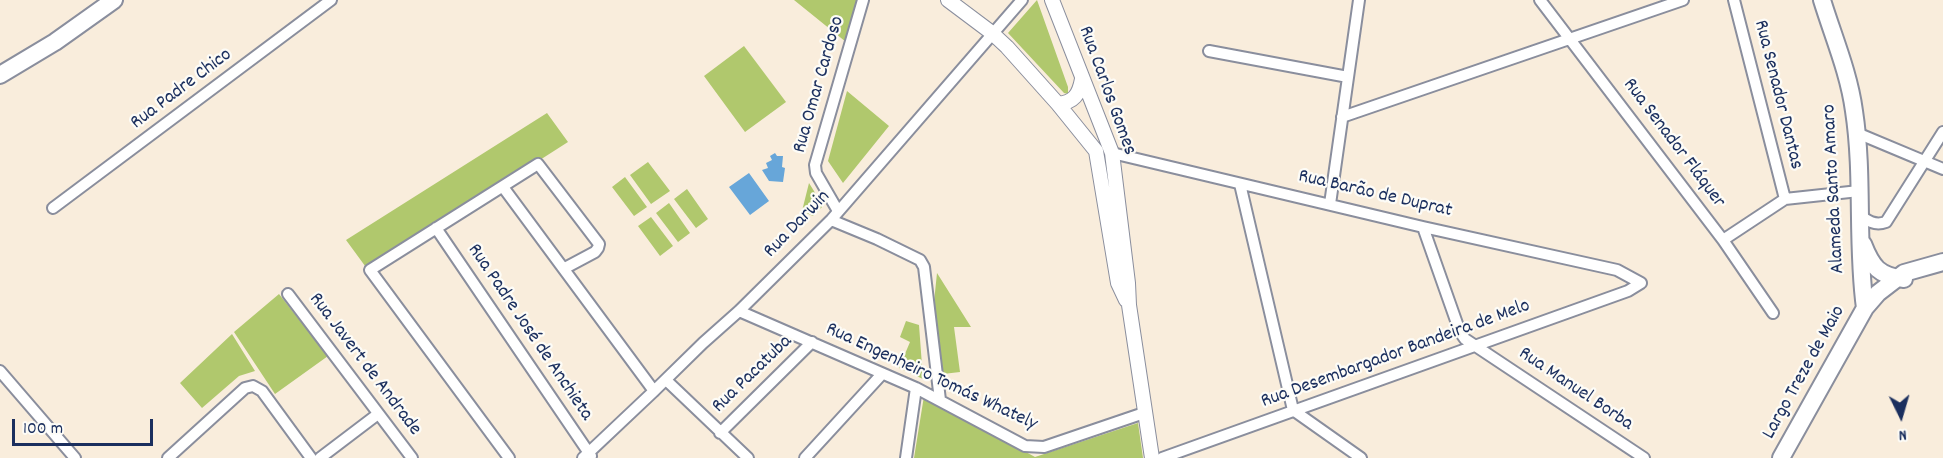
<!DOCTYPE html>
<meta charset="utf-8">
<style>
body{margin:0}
#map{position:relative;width:1943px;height:458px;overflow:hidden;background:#f9eddc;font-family:Dekko,sans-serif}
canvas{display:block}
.north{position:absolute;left:1871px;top:386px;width:60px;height:60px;-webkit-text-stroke:4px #fdfcf7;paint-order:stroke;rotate:175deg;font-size:16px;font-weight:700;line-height:24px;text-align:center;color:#1b2f5e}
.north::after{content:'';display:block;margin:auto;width:21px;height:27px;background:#1b2f5e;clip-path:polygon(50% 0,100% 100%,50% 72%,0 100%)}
.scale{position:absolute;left:12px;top:419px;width:141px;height:27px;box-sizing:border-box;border:3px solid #1b2f5e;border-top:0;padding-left:8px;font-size:18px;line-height:21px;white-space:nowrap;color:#1b2f5e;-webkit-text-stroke:4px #fdfcf7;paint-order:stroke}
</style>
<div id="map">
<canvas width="1943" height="458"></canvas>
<div class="north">N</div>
<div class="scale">100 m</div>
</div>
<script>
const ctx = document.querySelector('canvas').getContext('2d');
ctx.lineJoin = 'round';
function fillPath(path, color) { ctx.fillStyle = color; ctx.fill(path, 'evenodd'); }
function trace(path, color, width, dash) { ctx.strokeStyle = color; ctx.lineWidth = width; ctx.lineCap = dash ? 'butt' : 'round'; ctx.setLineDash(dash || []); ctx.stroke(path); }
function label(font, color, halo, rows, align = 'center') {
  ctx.font = font + ' Dekko,sans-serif'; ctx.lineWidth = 4.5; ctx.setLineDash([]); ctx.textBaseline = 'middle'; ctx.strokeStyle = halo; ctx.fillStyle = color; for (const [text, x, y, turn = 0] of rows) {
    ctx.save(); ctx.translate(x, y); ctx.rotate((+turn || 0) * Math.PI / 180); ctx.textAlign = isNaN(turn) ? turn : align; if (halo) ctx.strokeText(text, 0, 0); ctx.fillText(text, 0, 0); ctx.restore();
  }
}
fillPath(new Path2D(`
 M794,0h63l-11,42z
 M1037,0l31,87v7l-4,-1 -56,-60z
 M744,46l42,56 -41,30 -41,-56z
 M847,91l42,35 -46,57 -15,-22z
 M547,113l21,29 -200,128 -22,-30z
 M648,162l22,29 -19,13 -21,-29z
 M625,177l22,30 -13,9 -22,-29z
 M809,183l13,21v3l-9,9 -11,-5z
 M687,189l21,30 -12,9 -22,-29z
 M669,203l21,30 -12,9 -22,-29z
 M651,217l22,29 -13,10 -22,-30z
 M937,273l34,54h-17l6,45 -17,2 -9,-72z
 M279,294l49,62 -53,38 -41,-62z
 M906,321l13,4 4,54 -24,-11 11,-26 -10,-5z
 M232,334l23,37 -16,5 -37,32 -22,-25z
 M924,396l111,61 103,-34 5,35h-229z`), '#b0c86d');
fillPath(new Path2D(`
 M775,153l2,3h6l-1,11 3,1 -2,14 -14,-1 -7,-11 6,-2 -2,-5 6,-3 -2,-4z
 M749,173l20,28 -19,14 -21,-28z`), '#67a6d9');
const minor = new Path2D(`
 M1540,0l183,240 50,73
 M1734,0l51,199
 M1209,51l139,26
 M1342,117l341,-117
 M1857,133l86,36
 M1112,153l311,74 194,43 24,13
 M1240,184l53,226 68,48
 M503,187l151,204
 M1330,204l29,-204
 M53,208l278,-208
 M838,211l-22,-38 -1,-8 48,-165
 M1859,214c8,7 16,12 27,8l57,-90
 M831,220l46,19 43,21 4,7 16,133
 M1423,227l37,105 5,7 179,119
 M436,228l155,228
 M1723,240l62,-41 74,-8
 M288,294l124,164
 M739,311l177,77 109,58 19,1 100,-34
 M0,371l75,87
 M666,380l82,78
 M720,433l92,-91
 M168,458l77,-70 8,-2 9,5 49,67
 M320,458l58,-44
 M509,458l-139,-188 168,-106 61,80 -1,4 -3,4 -30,16
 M583,458l71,-67 49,-48 36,-32 92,-91 191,-220
 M805,458l77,-84
 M906,458l10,-70
 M1162,458l466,-167 13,-8`);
const tertiary = new Path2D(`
 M948,0l44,33 15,14 51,57 38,47 22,132 8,17
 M1052,0l60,153 16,130 1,22 23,153
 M1058,104c16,-2 21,-9 24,-25`);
const primary = new Path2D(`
 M1822,0c11,36 27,73 32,111 10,65 2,132 11,197
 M0,75l55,-33 59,-42
 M1863,244c9,23 16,32 41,35
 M1781,458l84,-150 13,-15 26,-20 39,-11`);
trace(minor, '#8a8e9d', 14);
trace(tertiary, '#8a8e9d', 16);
trace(primary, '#8a8e9d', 20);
trace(minor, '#fff', 10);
trace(tertiary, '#fff', 14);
trace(primary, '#fff', 16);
label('20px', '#1b2f5e', '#fdfcf7', [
 ["Rua Omar Cardoso",820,85,-74],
 ["Rua Padre Chico",182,90,-37],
 ["Rua Carlos Gomes",1106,91,70],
 ["Rua Senador Dantas",1777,95,76],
 ["Rua Senador Fláquer",1673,144,53],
 ["Alameda Santo Amaro",1835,189,-93],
 ["Rua Barão de Duprat",1375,195,13],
 ["Rua Darwin",798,225,-46],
 ["Rua Padre José de Anchieta",529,333,56],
 ["Rua Desembargador Bandeira de Melo",1396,355,-20],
 ["Rua Javert de Andrade",364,365,53],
 ["Largo Treze de Maio",1805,373,-61],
 ["Rua Pacatuba",753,375,-44],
 ["Rua Engenheiro Tomás Whately",931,378,25],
 ["Rua Manuel Borba",1575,390,34]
]);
</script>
